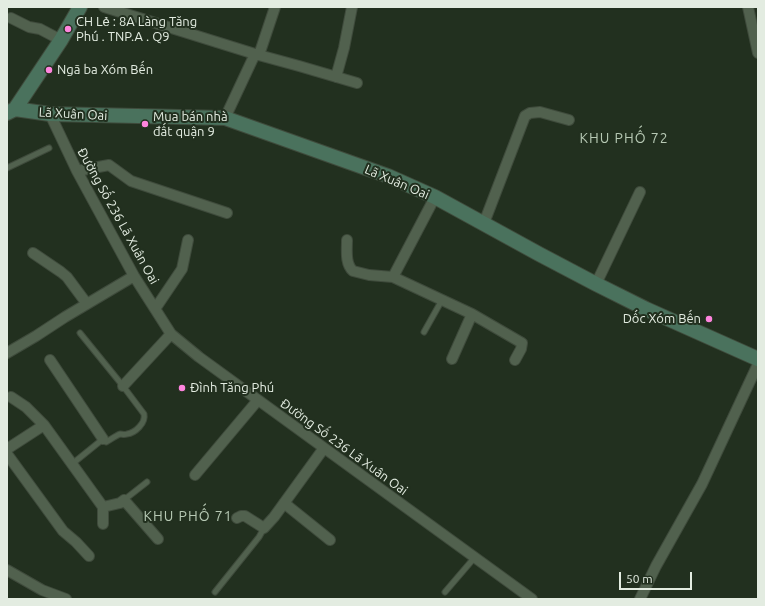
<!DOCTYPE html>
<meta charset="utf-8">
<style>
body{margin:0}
#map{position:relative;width:765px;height:606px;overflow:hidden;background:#22301f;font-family:Ubuntu,sans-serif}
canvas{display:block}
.frame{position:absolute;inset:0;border:8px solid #e3ece1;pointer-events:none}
.scale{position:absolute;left:619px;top:572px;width:73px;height:18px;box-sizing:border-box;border:2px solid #e3ece1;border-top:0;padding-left:5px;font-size:12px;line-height:14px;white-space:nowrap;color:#e3ece1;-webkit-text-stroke:3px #22301f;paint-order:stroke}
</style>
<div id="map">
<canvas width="765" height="606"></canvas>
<div class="frame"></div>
<div class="scale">50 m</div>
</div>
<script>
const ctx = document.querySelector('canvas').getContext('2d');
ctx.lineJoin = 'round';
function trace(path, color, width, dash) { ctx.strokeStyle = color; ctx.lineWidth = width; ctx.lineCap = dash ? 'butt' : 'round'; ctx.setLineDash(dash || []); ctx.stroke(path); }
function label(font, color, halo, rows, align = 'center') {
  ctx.font = font + ' Ubuntu,sans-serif'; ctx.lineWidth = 4; ctx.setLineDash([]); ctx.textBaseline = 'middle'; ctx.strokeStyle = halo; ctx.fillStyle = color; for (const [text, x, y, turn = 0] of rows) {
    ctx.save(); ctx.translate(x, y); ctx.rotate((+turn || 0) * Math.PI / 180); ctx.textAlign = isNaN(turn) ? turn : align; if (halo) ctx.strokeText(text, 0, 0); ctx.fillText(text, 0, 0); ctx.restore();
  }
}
const lane = new Path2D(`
 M7,168l42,-20
 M424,332l18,-32
 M72,464l31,-25 3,3c4,-2 9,-6 14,-8 2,0 4,1 7,0 8,-1 19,-11 17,-20l-21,-28 -43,-53
 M124,500l23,-18
 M215,592l44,-55 5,-9
 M445,592l30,-35`);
const street = new Path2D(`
 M104,7l151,47 44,12 58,17
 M748,7l10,46
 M11,18l18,9 11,2 21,11
 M259,55l16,-48
 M336,77l8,-29 8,-41
 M50,114l27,57 57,105 37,58 28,23 333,242
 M225,118l30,-64
 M77,171l32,-6 22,16 96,32
 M435,197l-42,80 79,37 -20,45
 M484,223l41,-107 5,-3 10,-1 29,8
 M347,240c0,10 -2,24 6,31l16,4 24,2
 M33,253l28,19 6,5 20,27
 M596,284l44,-92
 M155,309l27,-40 6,-29
 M472,314l50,29 -1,6 -6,11
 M7,353l29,-17 29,-19 69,-41
 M50,360l53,79
 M123,386l48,-52
 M11,397l15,10 18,18
 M7,449l37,-24 59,82v17
 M7,454l56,77 13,11 13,14
 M195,475l63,-75
 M284,503l46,37
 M103,507l17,-4 4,-3 34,39
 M237,518l4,-2h4l19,12 10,-11 50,-69
 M7,570l35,20 24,9
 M640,599l16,-33 46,-82 56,-120`);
const secondary = new Path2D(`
 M15,109l46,-69 19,-33
 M7,113l8,-4 35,5 175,4 163,58 47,21 104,57 57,30 50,25 112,50`);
trace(lane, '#3f4b3c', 7);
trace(street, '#3f4b3c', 12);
trace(secondary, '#3f4b3c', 16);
trace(lane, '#51614e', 5);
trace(street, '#51614e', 10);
trace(secondary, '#4a725d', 14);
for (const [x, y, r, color] of [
 [68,29,4,"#ff85de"],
 [49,70,4,"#ff85de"],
 [145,124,4,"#ff85de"],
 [709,319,4,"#ff85de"],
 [182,388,4,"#ff85de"]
]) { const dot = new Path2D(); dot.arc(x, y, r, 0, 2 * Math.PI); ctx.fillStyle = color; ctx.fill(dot); trace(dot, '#22301f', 1.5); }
label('13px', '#e3ece1', '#22301f', [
 ["CH Lẻ : 8A Làng Tăng",76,22],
 ["Phú . TNP.A . Q9",76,37],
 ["Ngã ba Xóm Bến",57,70],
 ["Mua bán nhà",153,117],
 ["đất quận 9",153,132],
 ["Dốc Xóm Bến",701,319,"right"],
 ["Đình Tăng Phú",190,388]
], 'left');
label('13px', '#e3ece1', '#22301f', [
 ["Lã Xuân Oai",73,114,3],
 ["Lã Xuân Oai",397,182,23],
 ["Đường Số 236 Lã Xuân Oai",118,216,61],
 ["Đường Số 236 Lã Xuân Oai",344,447,36]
]);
ctx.letterSpacing = '1px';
label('14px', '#b7c9b4', '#22301f', [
 ["KHU PHỐ 72",624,138],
 ["KHU PHỐ 71",188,516]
]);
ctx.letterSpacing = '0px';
</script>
